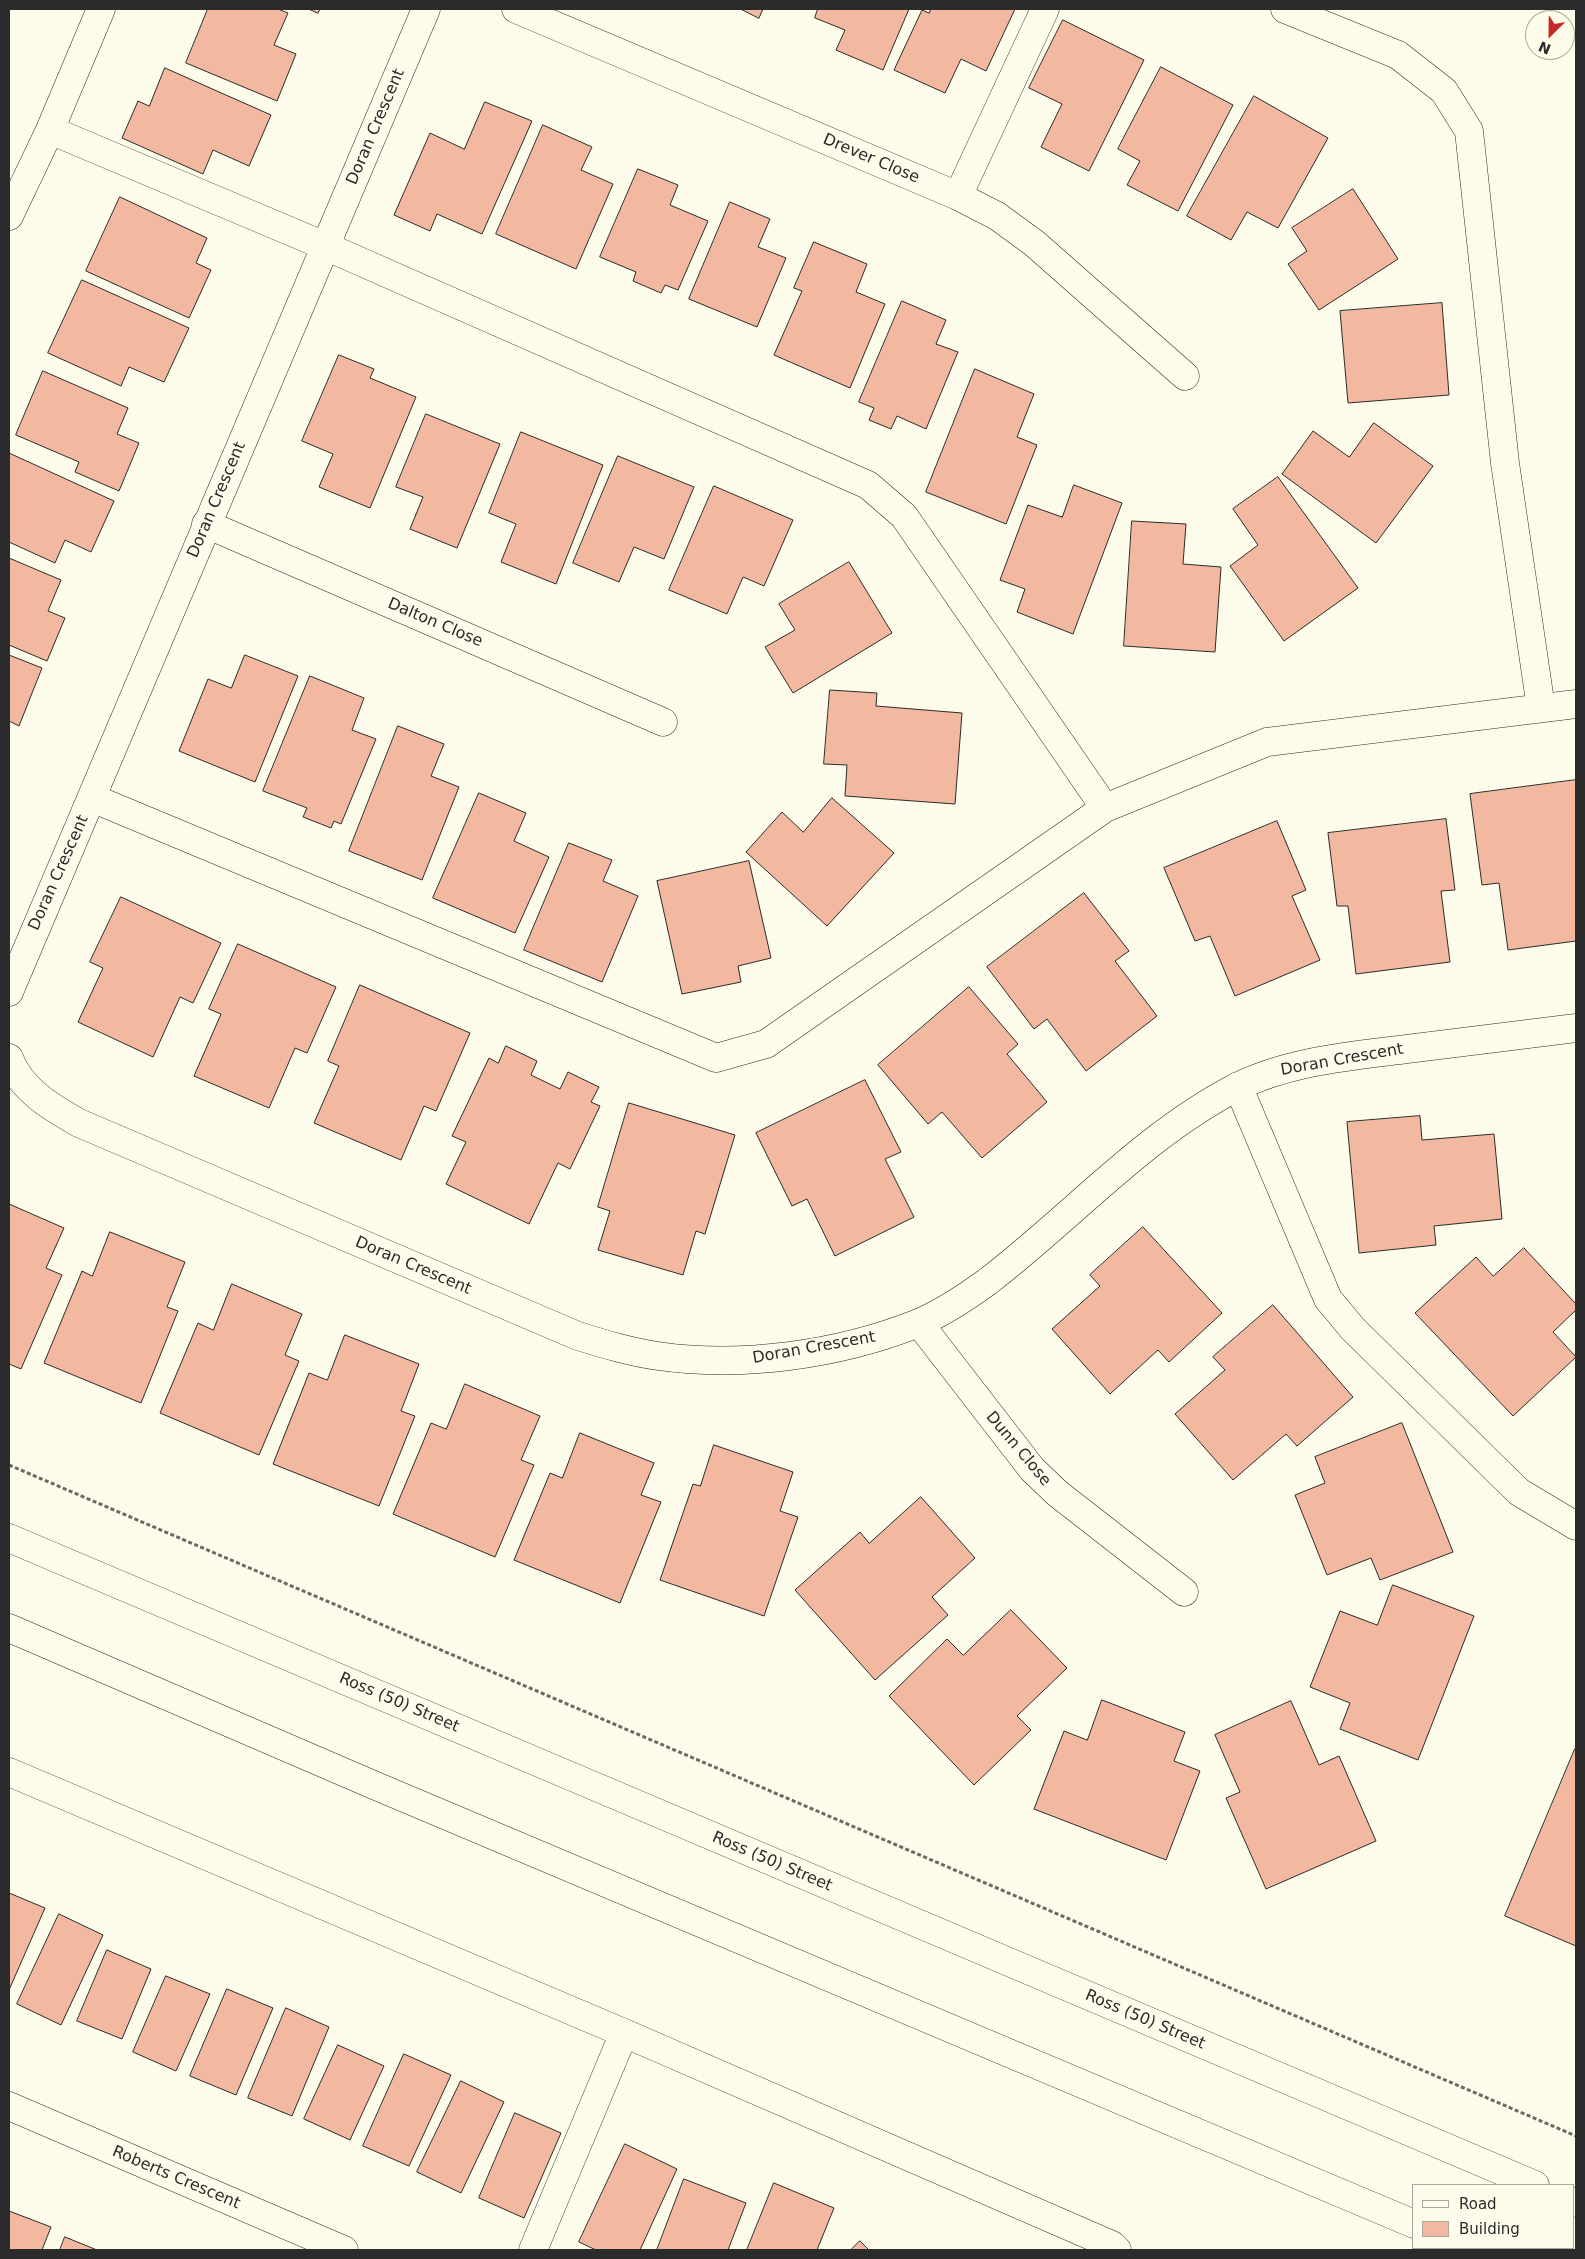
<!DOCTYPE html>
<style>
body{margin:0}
#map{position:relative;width:1585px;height:2259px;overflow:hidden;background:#fdfbea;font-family:"DejaVu Sans",sans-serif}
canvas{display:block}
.frame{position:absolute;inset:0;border:10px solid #2b2b2b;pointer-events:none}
.legend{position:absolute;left:1412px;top:2184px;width:162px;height:65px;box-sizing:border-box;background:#fdfbea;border:1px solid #a9a89e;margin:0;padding:6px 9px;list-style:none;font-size:15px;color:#2b2b2b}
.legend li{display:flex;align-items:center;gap:10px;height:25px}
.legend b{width:25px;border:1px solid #a9a89e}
.north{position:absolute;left:1525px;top:10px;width:50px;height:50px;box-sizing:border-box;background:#fdfbea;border:1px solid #a9a89e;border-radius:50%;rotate:203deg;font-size:14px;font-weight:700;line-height:20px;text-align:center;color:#2b2b2b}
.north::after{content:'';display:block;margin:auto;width:18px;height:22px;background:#c62828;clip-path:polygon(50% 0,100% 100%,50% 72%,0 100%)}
</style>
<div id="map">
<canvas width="1585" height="2259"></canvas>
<div class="frame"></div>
<ul class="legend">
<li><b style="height:6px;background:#fdfbea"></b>Road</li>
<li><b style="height:14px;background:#f2b8a0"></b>Building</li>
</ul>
<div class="north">N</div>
</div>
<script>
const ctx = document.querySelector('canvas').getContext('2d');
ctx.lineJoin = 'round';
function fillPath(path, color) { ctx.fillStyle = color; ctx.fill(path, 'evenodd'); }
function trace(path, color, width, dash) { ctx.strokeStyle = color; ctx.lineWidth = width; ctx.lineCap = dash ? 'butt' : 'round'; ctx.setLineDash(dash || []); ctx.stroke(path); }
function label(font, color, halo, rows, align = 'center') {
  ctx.font = font + ' "DejaVu Sans",sans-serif'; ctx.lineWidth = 4; ctx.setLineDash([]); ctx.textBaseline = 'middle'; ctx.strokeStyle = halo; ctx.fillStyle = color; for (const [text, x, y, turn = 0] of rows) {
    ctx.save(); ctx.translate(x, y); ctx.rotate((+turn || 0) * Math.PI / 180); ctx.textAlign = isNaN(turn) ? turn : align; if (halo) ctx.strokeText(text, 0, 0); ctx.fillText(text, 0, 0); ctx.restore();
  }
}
const building = new Path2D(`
 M208,9h70l10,4 -14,32 22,9 -19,47 -91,-38z
 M309,9h11l-2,4z
 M741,9h22l-4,9z
 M818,9h91l-26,61 -47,-20 9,-20 -30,-12z
 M931,9h84l-29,62 -25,-12 -16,34 -51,-23 28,-60 7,3z
 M1063,20l81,40 -55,111 -48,-24 21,-43 -33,-16z
 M1161,67l72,38 -55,106 -51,-26 13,-24 -22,-12z
 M165,68l106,47 -22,51 -36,-16 -10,24 -81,-36 16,-37 11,5z
 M1254,96l74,42 -50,90 -31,-16 -16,28 -44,-24z
 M485,102l47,19 -50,113 -45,-20 -7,17 -36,-16 36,-82 34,16z
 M543,125l49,22 -11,23 32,14 -37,85 -80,-35z
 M638,169l40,16 -8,20 38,16 -30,69 -13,-5 -4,8 -28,-12 3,-9 -36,-15z
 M1353,189l45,70 -79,51 -31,-46 19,-13 -15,-23z
 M120,197l87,41 -11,25 15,7 -22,48 -103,-47z
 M730,202l40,17 -12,28 28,11 -29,69 -68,-28z
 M814,242l53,22 -11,28 29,12 -35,84 -76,-33 28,-64 -8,-3z
 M82,280l107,48 -25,54 -35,-15 -8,19 -73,-33z
 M902,301l44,19 -10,24 22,8 -32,77 -29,-13 -6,13 -22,-9 5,-12 -15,-6z
 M1442,303l7,92 -101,8 -8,-92z
 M339,355l35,14 -4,9 46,19 -46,111 -51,-21 14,-33 -31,-13z
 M975,369l59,25 -17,43 20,8 -31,79 -80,-32z
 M43,371l85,37 -11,26 22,9 -20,48 -44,-19 4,-10 -63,-27z
 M426,414l74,30 -43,104 -47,-19 13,-32 -27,-10z
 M1374,423l59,43 -57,77 -94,-69 31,-43 36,26z
 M521,432l82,33 -47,119 -55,-22 15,-38 -27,-11z
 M9,453l105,48 -23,51 -26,-12 -10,23 -46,-21z
 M618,456l76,31 -30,72 -30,-12 -15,35 -46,-19z
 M1278,477l80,111 -74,53 -54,-75 28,-21 -25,-36z
 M1074,485l48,18 -49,131 -56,-22 8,-23 -25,-9 28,-75 34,12z
 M714,486l79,34 -29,66 -21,-9 -16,37 -58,-24z
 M1132,521l54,3 -3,40 38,3 -6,85 -91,-6z
 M9,558l52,22 -13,31 17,7 -18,43 -38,-16z
 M849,562l43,71 -99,60 -28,-46 30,-17 -16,-26z
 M9,655l33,13 -23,58 -10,-5z
 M245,655l53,21 -43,106 -76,-31 29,-72 23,9z
 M310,676l54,22 -12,32 24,9 -35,85 -7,-3 -3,7 -28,-11 4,-9 -44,-17z
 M830,690l47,3 -1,13 86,7 -7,91 -110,-8 2,-31 -23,-1z
 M398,726l46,18 -13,32 28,11 -37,93 -73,-29z
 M1576,780v161l-68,9 -9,-67 -17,2 -12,-91z
 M479,793l47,20 -12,28 35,16 -34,76 -82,-35z
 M832,798l62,55 -67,73 -81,-74 36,-40 21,20z
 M1446,819l9,71 -14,1 9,71 -94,12 -8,-68h-11l-9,-73z
 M1277,821l29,69 -14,6 28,64 -85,36 -25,-60 -15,5 -31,-73z
 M569,843l43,17 -9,21 35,15 -36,86 -78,-32z
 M749,861l22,97 -33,8 3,16 -59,12 -25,-113z
 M1084,893l45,58 -14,10 42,55 -71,55 -39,-52 -13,10 -47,-62z
 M121,897l100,46 -28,60 -13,-6 -27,60 -75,-35 25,-54 -13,-6z
 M238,944l98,43 -29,66 -12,-5 -26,60 -75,-32 27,-62 -12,-5z
 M360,985l110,48 -34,78 -12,-5 -23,54 -87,-37 25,-57 -11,-5z
 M969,987l49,57 -11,10 40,48 -65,56 -40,-46 -14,12 -50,-59z
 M506,1046l31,15 -6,14 29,14 8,-17 31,15 -8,15 9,4 -30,63 -12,-6 -29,61 -83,-40 20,-42 -14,-6 37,-78 9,5z
 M865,1080l36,72 -16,7 29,58 -79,39 -28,-57 -15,7 -36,-73z
 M629,1103l106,32 -30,99 -9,-3 -13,44 -85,-25 12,-39 -12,-4z
 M1420,1116l2,24 72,-6 8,85 -68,7 2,19 -77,8 -12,-131z
 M9,1204l55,24 -18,40 16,7 -41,94 -12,-5z
 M1143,1227l79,86 -53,49 -11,-12 -48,44 -58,-65 48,-43 -10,-11z
 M110,1232l75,30 -18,45 11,4 -37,92 -97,-40 38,-92 10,5z
 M1524,1248l52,56v6l-23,22 23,25 -63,59 -98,-103 61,-56 17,19z
 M232,1284l70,30 -17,41 14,6 -40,94 -99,-42 38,-90 15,7z
 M1273,1305l80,92 -56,49 -11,-12 -53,46 -58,-66 50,-44 -12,-13z
 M345,1335l74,29 -18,47 14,5 -36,90 -106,-42 36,-91 18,7z
 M465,1384l75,32 -19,44 13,5 -39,92 -102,-43 38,-91 15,6z
 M1402,1423l51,129 -73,28 -9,-22 -44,17 -32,-80 30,-12 -10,-26z
 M580,1433l74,30 -13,32 20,7 -41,101 -106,-43 36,-87 12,5z
 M714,1445l79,27 -13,39 18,6 -34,99 -104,-36 33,-96 7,2z
 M921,1497l54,61 -43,39 16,18 -73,65 -80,-90 65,-58 9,11z
 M1393,1585l81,31 -56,144 -78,-31 10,-26 -40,-16 30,-76 37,14z
 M1011,1610l56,58 -50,48 14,14 -57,55 -85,-89 58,-57 16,16z
 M1102,1700l83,32 -11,29 26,10 -34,89 -132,-51 30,-78 23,9z
 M1291,1701l28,64 20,-9 37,85 -110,48 -40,-91 14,-6 -25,-57z
 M1575,1749h1v197l-71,-30z
 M9,1893l36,15 -36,82z
 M59,1914l44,21 -42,90 -44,-21z
 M107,1950l44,19 -29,70 -45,-18z
 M166,1976l44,18 -34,77 -43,-19z
 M227,1989l46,19 -37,87 -46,-19z
 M286,2008l43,19 -37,89 -44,-18z
 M338,2045l46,21 -34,74 -46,-21z
 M404,2054l47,21 -42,91 -46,-20z
 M461,2081l43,21 -43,91 -44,-21z
 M515,2113l46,20 -37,85 -45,-20z
 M625,2144l52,25 -37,81h-44l-17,-8z
 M684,2179l62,24 -18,47h-71z
 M774,2183l60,25 -17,42h-70z
 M9,2211l42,16 -9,23h-33z
 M65,2237l32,13h-37z
 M860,2241l9,9h-18z`);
fillPath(building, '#f2b8a0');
trace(building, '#2b2b2b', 1);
const minor = new Path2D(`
 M516,9l442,187 39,20 37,27 151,133
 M1285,9l113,46 46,36 25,40 36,332 36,245
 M50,130l275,116 543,239 36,31 201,292
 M958,196l87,-187
 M9,216l41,-86 51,-121
 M206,524l457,198
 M92,798l624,260 50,-14 339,-236 162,-66 309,-38
 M9,992l417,-983
 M9,1058c12,32 42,49 70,65l499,213c26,8 52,16 80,20 83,12 179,-1 258,-32 25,-10 49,-26 71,-42 84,-64 155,-146 250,-195 52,-26 114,-31 170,-38 57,-7 113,-14 169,-21
 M1238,1086l90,213 25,30 166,163 57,34
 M919,1323l113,146 25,24 127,99
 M9,1538l1526,647
 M9,1628l367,158 1038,438
 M9,1772l615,261 488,212 5,5
 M9,2106l335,144
 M1574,2202l2,1
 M1471,2248l6,2
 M533,2250l91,-217`);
trace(minor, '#2b2b2b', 29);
trace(new Path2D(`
 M9,1465l1567,671`), '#6a6964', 3, [4, 2.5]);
trace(minor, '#fdfbea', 28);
label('16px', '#2b2b2b', '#fdfbea', [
 ["Doran Crescent",376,127,-67],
 ["Drever Close",871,159,23],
 ["Doran Crescent",217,500,-67],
 ["Dalton Close",435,623,23],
 ["Doran Crescent",59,873,-66],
 ["Doran Crescent",1342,1060,-10],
 ["Doran Crescent",413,1266,23],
 ["Doran Crescent",814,1348,-10],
 ["Dunn Close",1018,1449,50],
 ["Ross (50) Street",399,1703,23],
 ["Ross (50) Street",772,1862,23],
 ["Ross (50) Street",1145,2020,23],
 ["Roberts Crescent",176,2178,23]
]);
</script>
